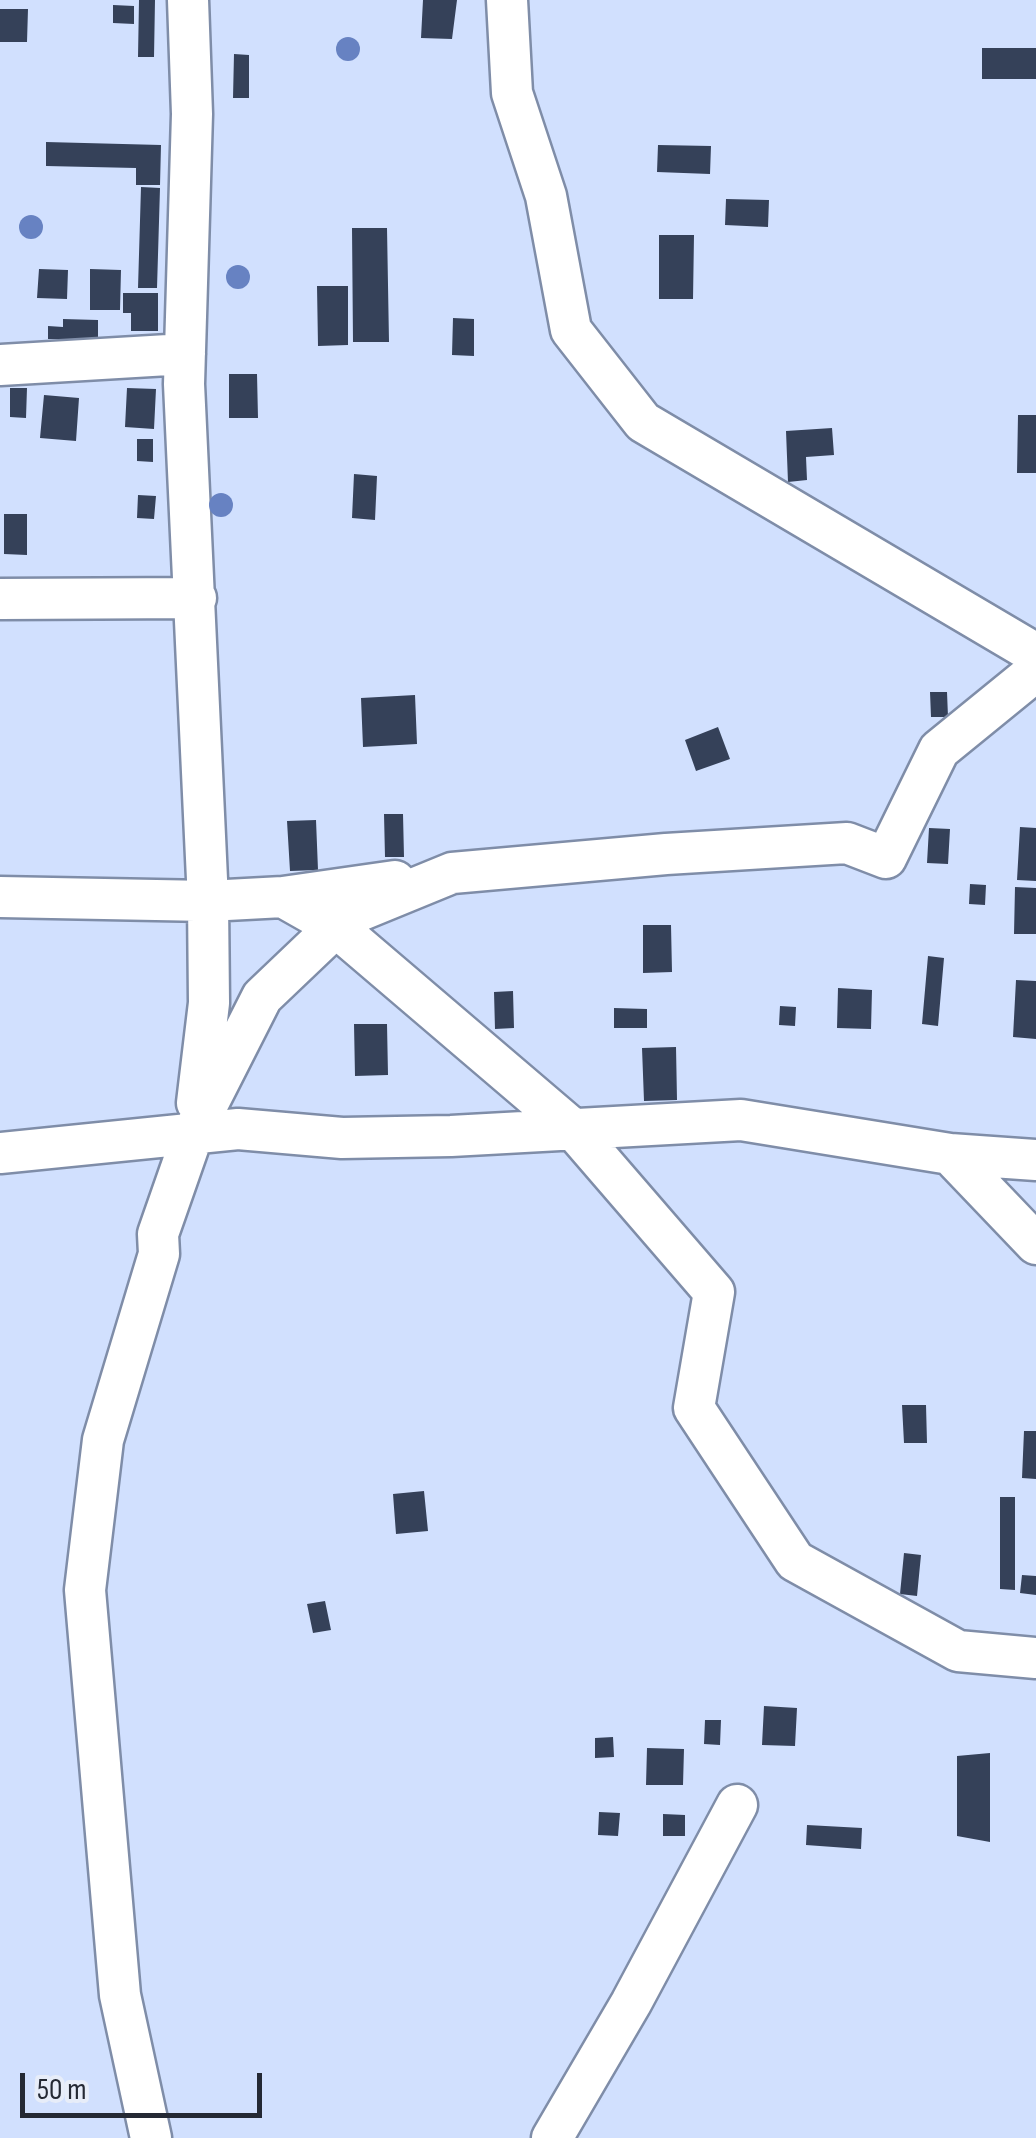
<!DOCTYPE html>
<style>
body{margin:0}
#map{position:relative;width:1036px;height:2138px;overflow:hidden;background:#d1e0fe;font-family:"Sofia Sans Condensed",sans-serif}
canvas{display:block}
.scale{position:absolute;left:20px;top:2073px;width:242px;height:45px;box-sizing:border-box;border:5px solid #242934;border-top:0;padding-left:12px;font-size:30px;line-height:35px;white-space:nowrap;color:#242934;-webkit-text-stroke:8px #e7edf9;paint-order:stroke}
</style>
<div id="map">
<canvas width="1036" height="2138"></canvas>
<div class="scale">50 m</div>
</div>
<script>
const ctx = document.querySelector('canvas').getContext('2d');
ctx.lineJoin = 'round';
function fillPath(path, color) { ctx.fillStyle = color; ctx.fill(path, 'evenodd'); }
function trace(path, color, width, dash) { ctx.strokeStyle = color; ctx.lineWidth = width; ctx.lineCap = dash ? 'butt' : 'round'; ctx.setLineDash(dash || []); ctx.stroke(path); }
fillPath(new Path2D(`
 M139,0h16l-1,57h-16z
 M423,0h34l-5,39 -31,-1z
 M113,5l21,1v18l-21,-1z
 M0,9h28l-1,33h-27z
 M982,48h54v31h-54z
 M234,54l15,1v43h-16z
 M46,142l115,3 -1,40h-24v-17l-90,-2z
 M658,145l53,1 -1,28 -53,-2z
 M141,187l19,1 -3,100h-19z
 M726,199l43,1 -1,27 -43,-2z
 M352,228h35l2,114h-36z
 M659,235h35l-1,64h-34z
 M39,269l29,1 -1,29 -30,-1z
 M90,269l31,1 -1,40h-30z
 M317,286h31v59l-30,1z
 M123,293h35v38h-27v-18h-8z
 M453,318l21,1v37l-22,-1z
 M63,319l35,1v20l-50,-1v-13l15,1z
 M229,374h28l1,44h-29z
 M10,388h17l-1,30 -16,-1z
 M127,388l29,1 -2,40 -29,-2z
 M44,395l35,3 -3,43 -36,-3z
 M1018,415h18v58h-19z
 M832,428l2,27 -28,2 1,23 -19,2 -2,-51z
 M137,439h16v23l-16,-1z
 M354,474l23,2 -2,44 -23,-2z
 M138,495l18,1 -2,23 -17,-1z
 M4,514h23v41l-23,-1z
 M930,692h17l1,25h-17z
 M415,695l2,49 -54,3 -2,-49z
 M718,727l12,32 -34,12 -11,-31z
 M384,814h19l1,43h-19z
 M316,820l2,50 -28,1 -3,-50z
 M1020,827l16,1v53l-19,-1z
 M929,828l21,1 -2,35 -21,-1z
 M970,884l16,1 -1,20 -16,-1z
 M1015,887l21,1v46h-22z
 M643,925h28l1,47 -29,1z
 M928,956l16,2 -6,68 -16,-2z
 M1016,980l20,1v58l-23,-2z
 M838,988l34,2 -1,39 -34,-1z
 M513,991l1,37 -19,1 -1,-37z
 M780,1006l16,1 -1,19 -16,-1z
 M614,1008l33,1v19h-33z
 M354,1024h33l1,51 -33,1z
 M676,1047l1,53 -33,1 -2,-53z
 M902,1405h24l1,38h-23z
 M1024,1431h12v48l-14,-1z
 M424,1491l4,40 -32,3 -3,-40z
 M1000,1497h15v93l-15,-1z
 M904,1553l17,2 -4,41 -17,-2z
 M1022,1575l14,1v19l-16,-2z
 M325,1601l6,29 -18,3 -6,-29z
 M764,1706l33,2 -2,38 -33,-1z
 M705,1720h16l-1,25 -16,-1z
 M613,1737l1,20 -19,1v-20z
 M647,1748l37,1 -1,36h-37z
 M990,1753v89l-33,-6v-80z
 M599,1812l21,1 -2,23 -20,-1z
 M663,1814l22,1v21h-22z
 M807,1825l55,3 -1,21 -55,-4z`), '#354159');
const street = new Path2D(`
 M188,0l4,114 -8,270 24,517 1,102 -12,100
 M507,0l5,93 34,103 25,134 72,92 393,232
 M0,365l185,-11
 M0,599l196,-1
 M0,897l208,4 75,-4 112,-16
 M283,897l53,30 239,204 139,161 -20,116 101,153 163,90 78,7
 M0,1153l238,-24 104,9 109,-2 290,-16 209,34 86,6
 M950,1154l86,90
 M151,2138l-31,-143 -35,-405 18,-150 56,-186 -1,-20 36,-103 68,-134 85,-81 105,-43 214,-19 181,-11 39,15 53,-108 97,-79
 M552,2138l79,-135 106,-198`);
trace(street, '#7f8da8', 45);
trace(street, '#fff', 40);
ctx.fillStyle = '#6782c2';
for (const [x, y] of [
 [348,49],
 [31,227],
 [238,277],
 [221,505]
]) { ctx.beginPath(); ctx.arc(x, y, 12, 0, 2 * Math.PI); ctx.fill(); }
</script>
